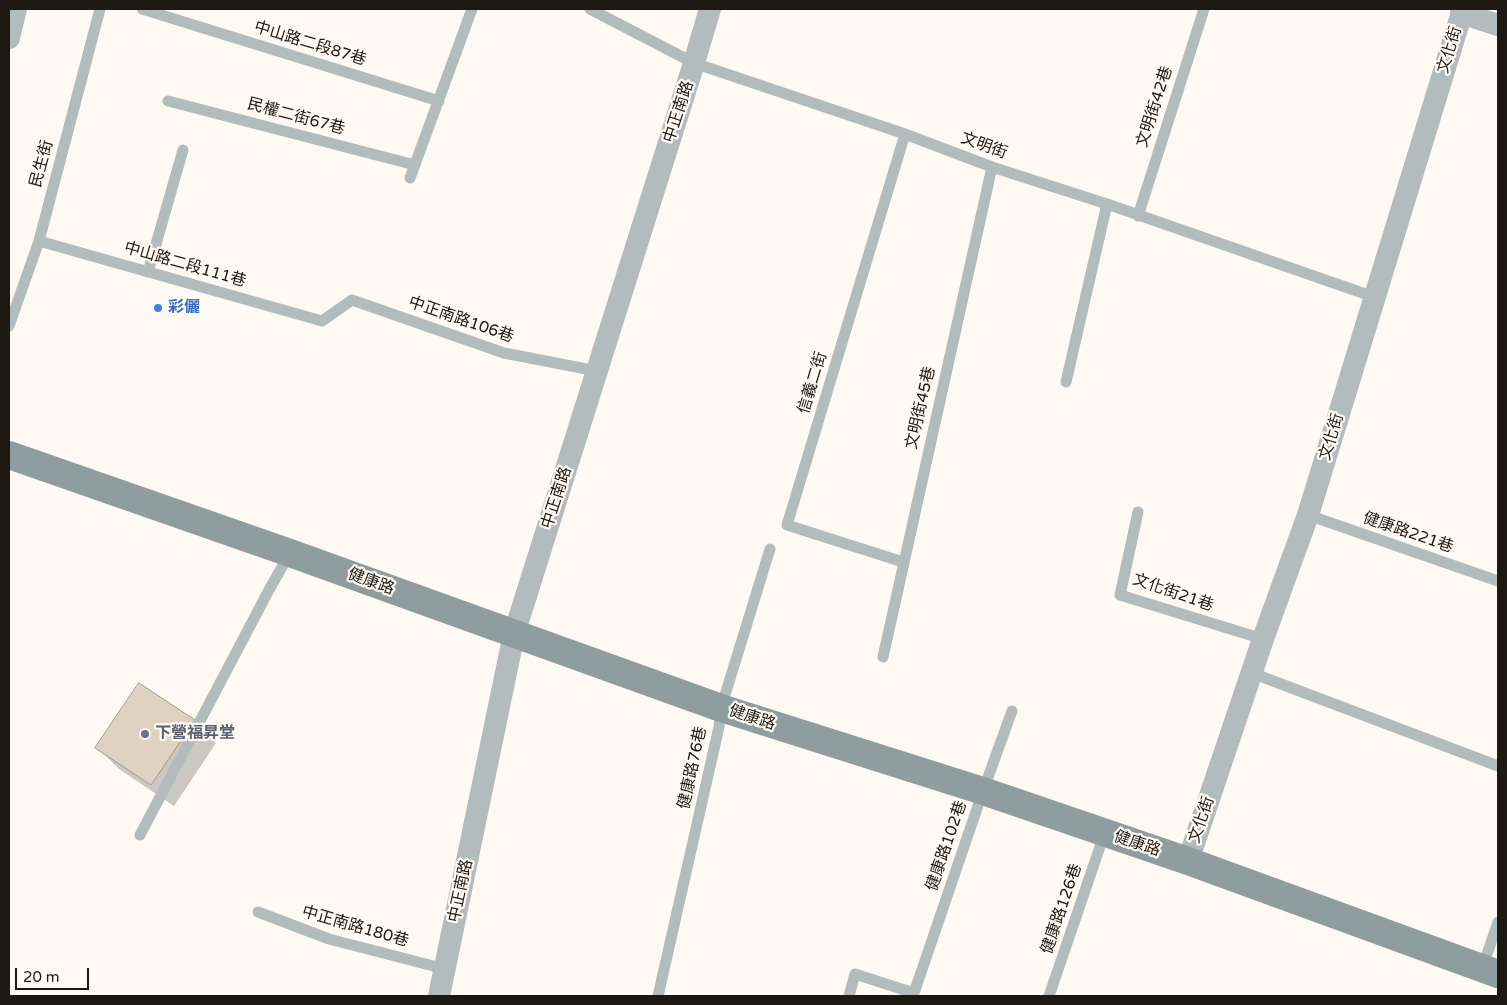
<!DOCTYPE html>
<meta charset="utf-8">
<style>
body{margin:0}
#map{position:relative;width:1507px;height:1005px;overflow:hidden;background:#fefaf3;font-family:"Varela Round",sans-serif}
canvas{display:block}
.frame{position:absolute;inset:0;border:10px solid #1c1812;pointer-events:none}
.scale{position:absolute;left:15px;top:968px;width:74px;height:22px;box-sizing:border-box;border:2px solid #1c1812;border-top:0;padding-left:6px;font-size:15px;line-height:18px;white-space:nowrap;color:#1c1812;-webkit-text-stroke:4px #fefaf3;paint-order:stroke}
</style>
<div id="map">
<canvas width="1507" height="1005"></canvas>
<div class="frame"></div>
<div class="scale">20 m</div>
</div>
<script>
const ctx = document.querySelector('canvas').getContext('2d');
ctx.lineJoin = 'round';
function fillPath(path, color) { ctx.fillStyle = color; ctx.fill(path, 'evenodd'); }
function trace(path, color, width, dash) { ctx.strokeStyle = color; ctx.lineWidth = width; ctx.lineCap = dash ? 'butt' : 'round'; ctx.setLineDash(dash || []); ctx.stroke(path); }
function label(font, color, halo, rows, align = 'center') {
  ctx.font = font + ' "Varela Round","Noto Sans TC",sans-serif'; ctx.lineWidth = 4.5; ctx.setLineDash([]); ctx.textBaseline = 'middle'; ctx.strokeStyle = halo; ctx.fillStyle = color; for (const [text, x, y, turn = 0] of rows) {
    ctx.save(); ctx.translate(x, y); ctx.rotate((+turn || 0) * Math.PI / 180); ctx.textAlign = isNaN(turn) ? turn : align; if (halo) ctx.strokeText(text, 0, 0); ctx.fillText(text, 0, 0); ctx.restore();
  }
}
fillPath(new Path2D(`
 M194,721l22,22 -42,63 -55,-37 -22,-22z`), '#0003');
const building = new Path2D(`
 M139,683l56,37 -44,65 -56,-37z`);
fillPath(building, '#ded3c3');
trace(building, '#a19787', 1);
trace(new Path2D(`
 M142,9l297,92
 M590,9l104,54 211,71 87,33 115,37 267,93
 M168,101l247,64
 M410,178l62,-169
 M1138,216l66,-207
 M39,241l283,80 30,-21 152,53 93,18
 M148,272l35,-122
 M9,326l30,-85 61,-232
 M1066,382l41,-178
 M1138,512l-18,83 143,44
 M1308,515l190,66
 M903,562l-116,-37 118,-391
 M883,657l109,-490
 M1252,673l246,93
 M140,835l130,-247 20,-35
 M258,912l71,27 116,30
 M1482,969l16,-47
 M658,996l61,-269 2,-19 49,-159
 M849,996l6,-22 59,19 69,-202 29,-80
 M1049,996l56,-164`), '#b2bcbc', 11);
trace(new Path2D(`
 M1461,13l37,12
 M9,38l7,-29
 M1188,861l75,-222 45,-124 155,-506
 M439,996l75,-362 180,-571 16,-54`), '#b2bcbc', 22);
trace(new Path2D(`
 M9,455l281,98 431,155 262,83 205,70 310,113`), '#8f9d9e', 28);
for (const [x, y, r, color] of [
 [158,308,5,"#3f7fe0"],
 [145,734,5,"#6b7280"]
]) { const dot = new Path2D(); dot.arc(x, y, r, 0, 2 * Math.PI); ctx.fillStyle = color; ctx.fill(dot); trace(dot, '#fefaf3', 2); }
label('16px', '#1c1812', '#fefaf3', [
 ["中山路二段87巷",310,44,17],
 ["文化街",1450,50,-73],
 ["文明街42巷",1155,107,-72],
 ["中正南路",679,112,-72],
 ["民權二街67巷",296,117,15],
 ["文明街",984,146,20],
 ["民生街",42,164,-75],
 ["中山路二段111巷",185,265,16],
 ["中正南路106巷",461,320,19],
 ["信義二街",813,383,-73],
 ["文明街45巷",921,408,-77],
 ["文化街",1332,437,-73],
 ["中正南路",557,498,-72],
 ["健康路221巷",1408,533,19],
 ["健康路",371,582,20],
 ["文化街21巷",1173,593,19],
 ["健康路",752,718,18],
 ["健康路76巷",693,768,-78],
 ["文化街",1202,820,-71],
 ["健康路",1137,844,19],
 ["健康路102巷",947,846,-71],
 ["中正南路",461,891,-78],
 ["健康路126巷",1062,909,-71],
 ["中正南路180巷",355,927,16]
]);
label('bold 16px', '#366cbe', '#fefaf3', [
 ["彩儷",168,308]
], 'left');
label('bold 16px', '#5b616d', '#fefaf3', [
 ["下營福昇堂",155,734]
], 'left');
</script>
